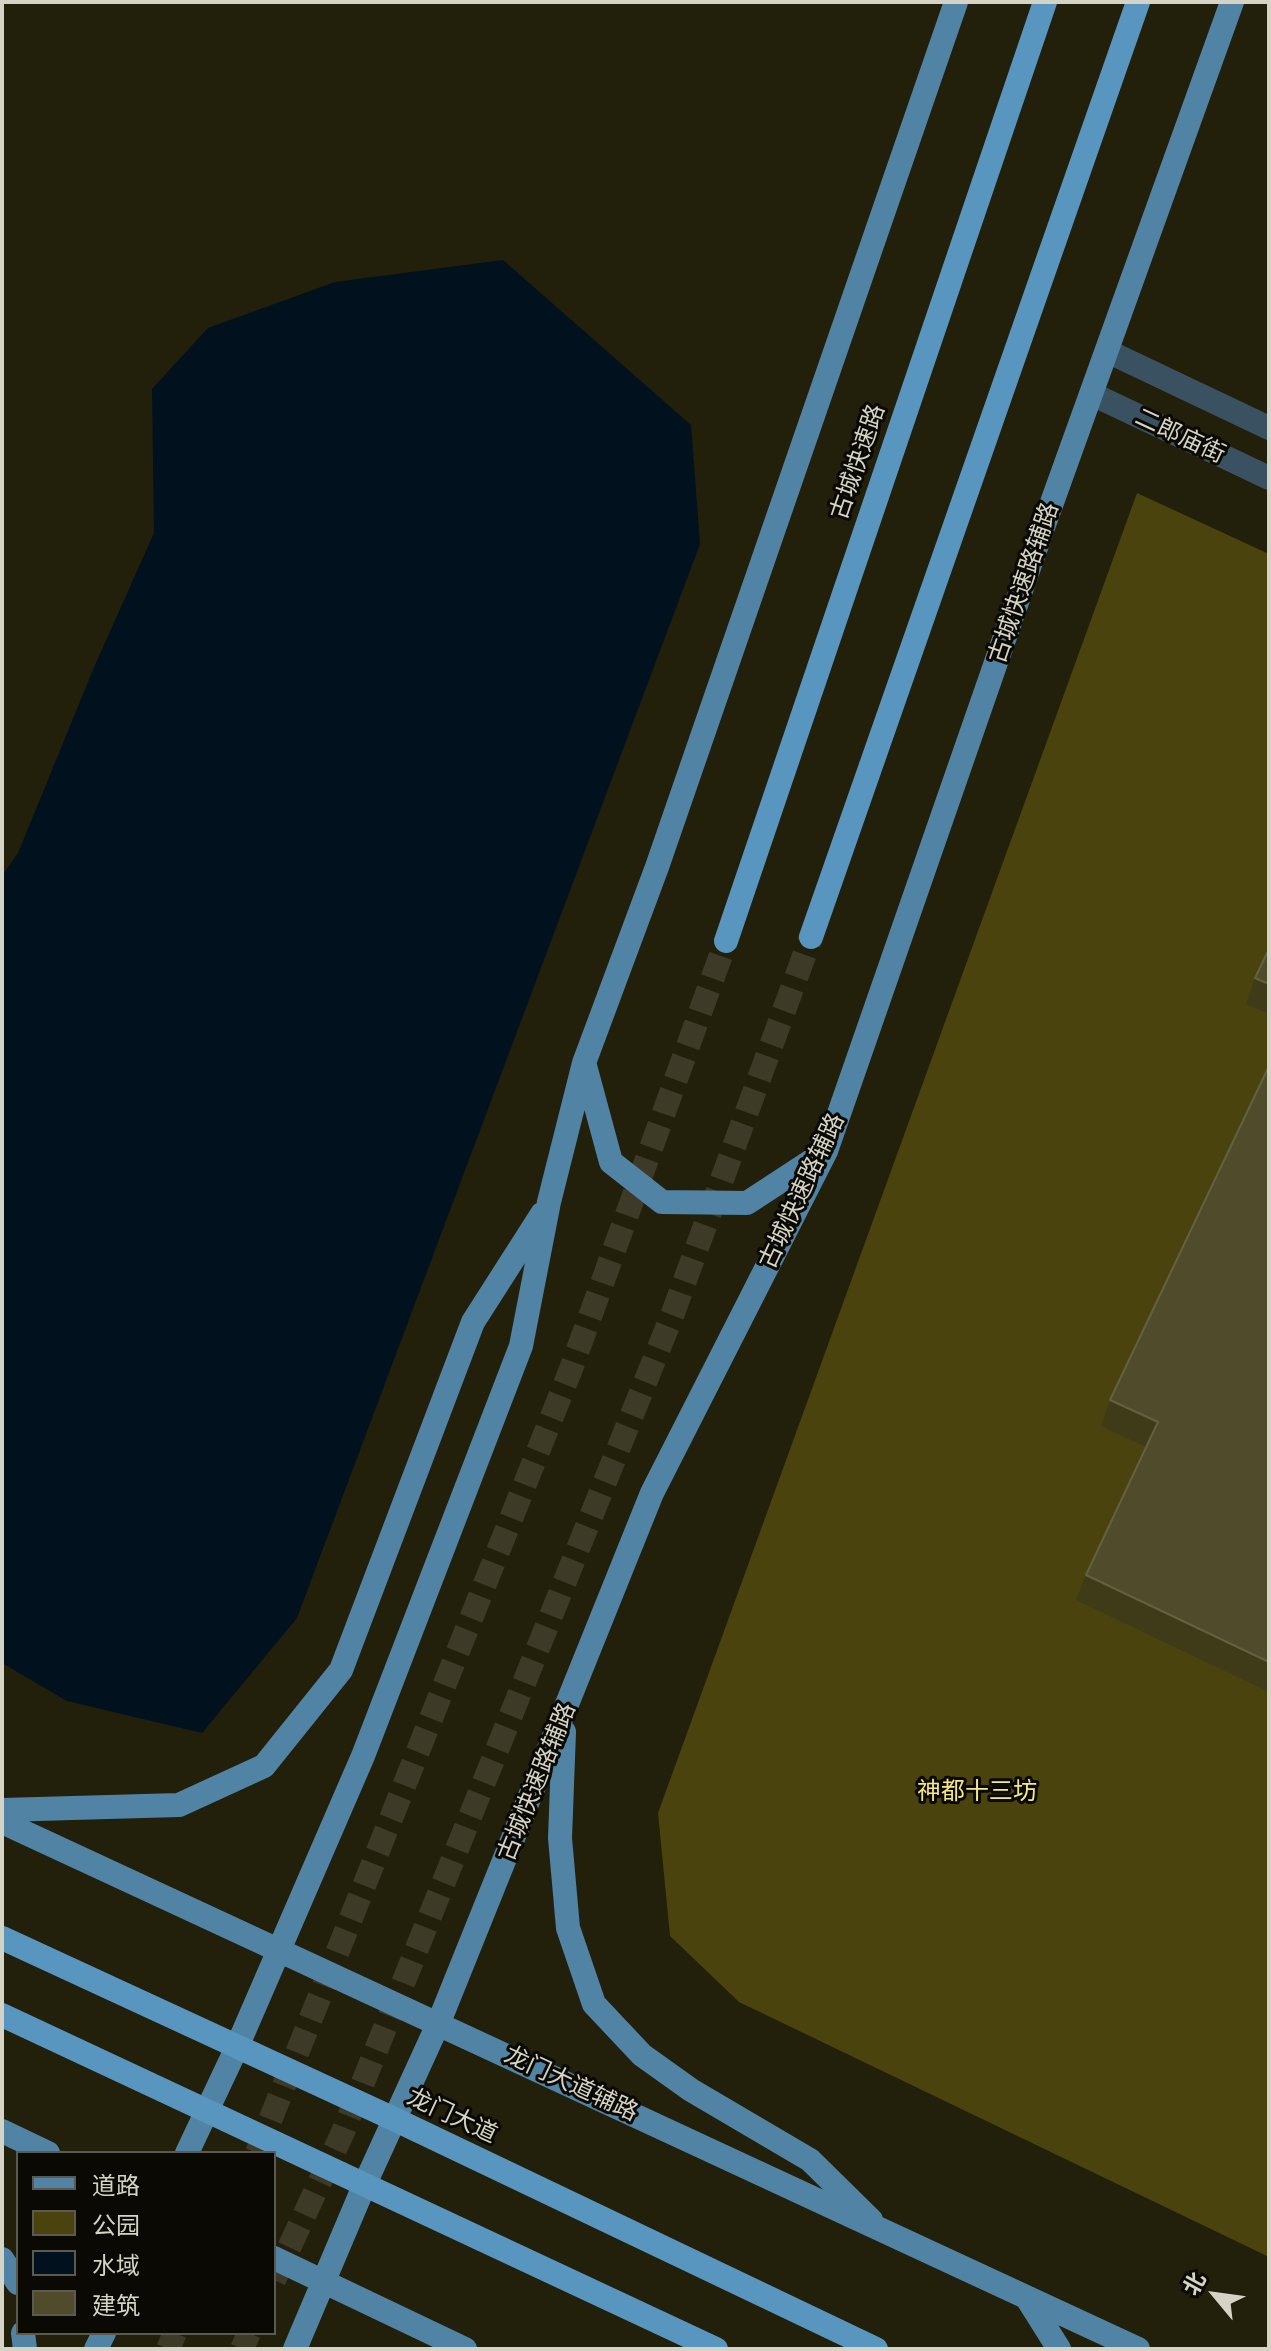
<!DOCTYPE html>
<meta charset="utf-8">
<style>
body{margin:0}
#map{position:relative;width:1271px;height:2351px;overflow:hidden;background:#221f0b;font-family:Inter,"Noto Sans SC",sans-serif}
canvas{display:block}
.frame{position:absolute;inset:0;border:4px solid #d4d3c6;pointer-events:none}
.legend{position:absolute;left:16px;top:2151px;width:260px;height:184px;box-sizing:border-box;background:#0a0903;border:2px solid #5b5a51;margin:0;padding:10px 14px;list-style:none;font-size:24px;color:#d4d3c6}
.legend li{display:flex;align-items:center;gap:16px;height:40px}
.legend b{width:40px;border:2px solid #5b5a51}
.north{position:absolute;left:1175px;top:2255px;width:80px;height:80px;-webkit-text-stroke:6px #0a0903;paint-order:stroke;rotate:299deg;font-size:22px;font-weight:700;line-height:32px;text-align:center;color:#d4d3c6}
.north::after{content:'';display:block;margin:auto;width:28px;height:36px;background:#d4d3c6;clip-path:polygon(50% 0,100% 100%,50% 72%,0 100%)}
</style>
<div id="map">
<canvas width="1271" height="2351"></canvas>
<div class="frame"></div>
<ul class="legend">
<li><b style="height:10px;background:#5083a4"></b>道路</li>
<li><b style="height:22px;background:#4a430e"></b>公园</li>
<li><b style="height:22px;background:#01121e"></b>水域</li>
<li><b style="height:22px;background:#4f4b2b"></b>建筑</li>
</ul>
<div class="north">北</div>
</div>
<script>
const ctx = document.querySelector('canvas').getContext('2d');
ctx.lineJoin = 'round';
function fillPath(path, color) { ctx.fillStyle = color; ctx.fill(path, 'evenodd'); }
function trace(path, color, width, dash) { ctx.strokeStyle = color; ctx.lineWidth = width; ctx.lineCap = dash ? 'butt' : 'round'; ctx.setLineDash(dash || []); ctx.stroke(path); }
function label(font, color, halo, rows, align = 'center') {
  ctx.font = font + ' Inter,"Noto Sans SC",sans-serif'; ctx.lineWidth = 6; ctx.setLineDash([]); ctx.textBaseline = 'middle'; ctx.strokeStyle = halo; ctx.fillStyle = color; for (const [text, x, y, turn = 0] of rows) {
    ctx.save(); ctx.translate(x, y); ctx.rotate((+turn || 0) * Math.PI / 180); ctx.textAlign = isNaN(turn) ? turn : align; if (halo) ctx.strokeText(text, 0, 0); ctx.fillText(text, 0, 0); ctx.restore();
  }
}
fillPath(new Path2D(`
 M1137,493l132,61v1703l-530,-255 -69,-66 -12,-123z`), '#4a430e');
fillPath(new Path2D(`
 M503,260l188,165 9,119 -403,1074 -95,115 -135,-32 -65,-38v-787l16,-23 77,-188 59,-132 -2,-144 56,-61 127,-46z`), '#01121e');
trace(new Path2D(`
 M257,2153l314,-784 155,-428
 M274,2280l69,-148 330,-819 138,-376
 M168,2349l7,-16
 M242,2349l7,-16`), '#3d3a27', 24, [24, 12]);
trace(new Path2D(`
 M1107,351l162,77
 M1092,394l177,84`), '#395161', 24);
trace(new Path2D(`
 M585,1066l26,96 51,40 85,1 78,-51
 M564,1732l-4,106 8,90 26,76 48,51 49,35 119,70 61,60
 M2,1810l177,-5 85,-39 77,-96 132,-348 69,-108
 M2,1822c379,174 757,352 1136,527
 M2,2131l46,22
 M187,2153l50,-106 126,-291 158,-410 28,-144 35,-139 73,-196 299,-865
 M274,2258l191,91
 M2,2259l16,24
 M1027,2298l32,51
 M23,2333l2,16
 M96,2349l8,-16
 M295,2349l69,-163 75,-164 213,-529 174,-342 215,-618 191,-531`), '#5083a4', 24);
trace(new Path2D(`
 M811,937l327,-935
 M726,941l319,-939
 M2,1938l392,181 482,230
 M2,2015l714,334`), '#5896bf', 24);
fillPath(new Path2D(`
 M1269,949v65l-23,-10 9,-26z
 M1269,1066v626l-193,-92 10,-25 60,-128 -45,-21 9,-26z`), '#3f3a18');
const building = new Path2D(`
 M1269,949v35l-14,-6z
 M1269,1066v596l-183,-87 72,-153 -48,-22z`);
fillPath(building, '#4f4b2b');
trace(building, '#646043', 2);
label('24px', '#d4d3c6', '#0a0903', [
 ["二郎庙街",1180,436,25],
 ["古城快速路",858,462,-71],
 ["古城快速路辅路",1024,583,-71],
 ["古城快速路辅路",802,1191,-65],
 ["古城快速路辅路",537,1782,-68],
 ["龙门大道辅路",571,2084,25],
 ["龙门大道",452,2116,25]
]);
label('24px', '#f5e787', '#0a0903', [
 ["神都十三坊",977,1792]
]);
</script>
